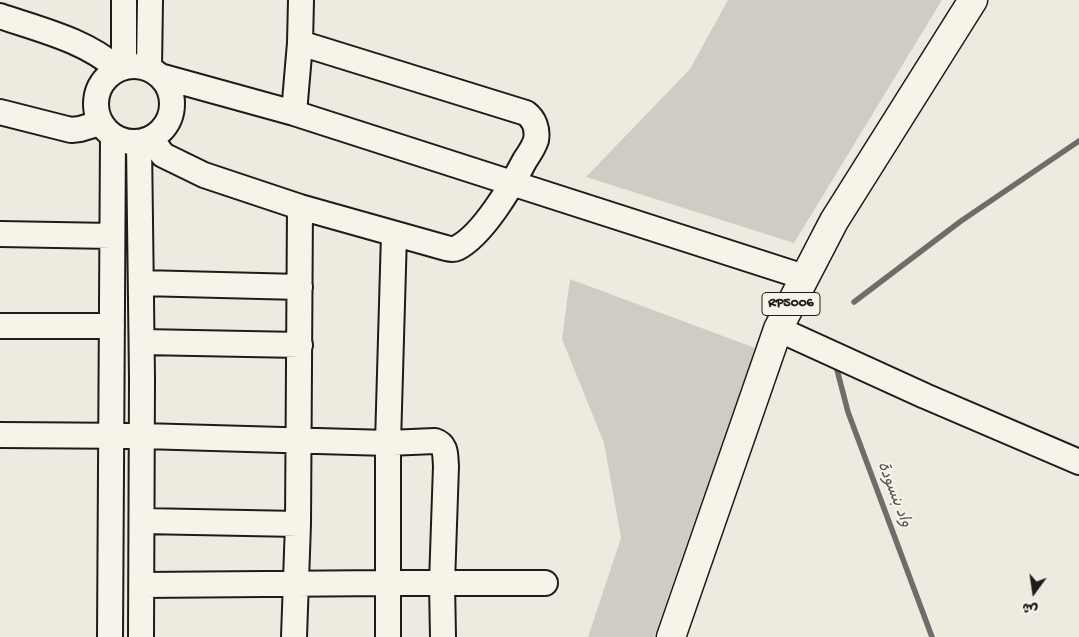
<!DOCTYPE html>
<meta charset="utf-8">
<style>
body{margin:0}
#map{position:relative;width:1079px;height:637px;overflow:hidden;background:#eeeae0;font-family:"Gochi Hand","Playpen Sans Arabic",sans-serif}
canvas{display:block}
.north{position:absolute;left:1009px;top:567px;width:50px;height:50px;-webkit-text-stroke:4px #f7f3e8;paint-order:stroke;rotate:194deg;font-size:14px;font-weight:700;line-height:20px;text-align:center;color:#1c1c1c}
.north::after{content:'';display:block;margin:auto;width:18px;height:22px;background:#1c1c1c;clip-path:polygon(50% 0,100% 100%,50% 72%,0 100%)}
</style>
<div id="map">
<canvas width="1079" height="637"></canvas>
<div class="north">ش</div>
</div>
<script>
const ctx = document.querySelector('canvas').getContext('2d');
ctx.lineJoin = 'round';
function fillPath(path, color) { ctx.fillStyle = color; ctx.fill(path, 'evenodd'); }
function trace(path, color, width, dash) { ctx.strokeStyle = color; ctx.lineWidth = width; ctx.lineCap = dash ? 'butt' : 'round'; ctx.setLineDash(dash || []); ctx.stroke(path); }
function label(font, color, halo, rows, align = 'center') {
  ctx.font = font + ' "Gochi Hand","Playpen Sans Arabic",sans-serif'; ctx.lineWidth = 4.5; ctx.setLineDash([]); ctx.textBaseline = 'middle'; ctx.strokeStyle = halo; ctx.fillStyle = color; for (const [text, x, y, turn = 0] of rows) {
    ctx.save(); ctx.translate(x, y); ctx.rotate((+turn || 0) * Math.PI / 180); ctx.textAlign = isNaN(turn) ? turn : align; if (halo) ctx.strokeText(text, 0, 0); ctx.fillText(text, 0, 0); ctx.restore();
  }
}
fillPath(new Path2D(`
 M728,0h214l-148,243 -208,-66 104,-108z
 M570,279l185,69 -101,289h-66l33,-99 -17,-95 -42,-104z`), '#cfccc3');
trace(new Path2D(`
 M854,302l107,-81 118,-80
 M835,362l13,50 84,225`), '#6f6d69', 5.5);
const minor = new Path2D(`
 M124,0v67
 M0,16c41,14 85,24 118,53
 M96 104a38 38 0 1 1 76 0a38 38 0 1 1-76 0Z
 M149,69l1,-69
 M160,76l134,37 510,164
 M0,112l71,18 9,-1 20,-6
 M294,113l6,-70 1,-43
 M151,139l12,16 41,20 96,32 146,41c4,1 7,2 11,0 26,-13 55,-63 68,-88 4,-6 9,-13 11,-20 2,-11 -2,-21 -10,-27l-226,-70
 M139,143l3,235 -1,259
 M0,234l112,2
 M141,283l159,4
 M0,326h112
 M778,329l147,67 154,66
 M142,342l158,3
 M0,435l142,1 246,7 47,-2c12,4 10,15 11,25l-4,117 1,54
 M142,521l156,3
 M142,585l245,-2h158
 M110,637l3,-500
 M294,637l4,-113 2,-317
 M388,637v-194l6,-209`);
const major = new Path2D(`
 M671,637l107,-308 56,-108 139,-221`);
trace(minor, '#1c1c1c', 28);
trace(major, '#1c1c1c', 31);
trace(minor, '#f7f3e8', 24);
trace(major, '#f7f3e8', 28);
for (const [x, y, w] of [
 [791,304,58]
]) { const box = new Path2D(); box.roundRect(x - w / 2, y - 11.5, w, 23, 4); ctx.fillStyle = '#f7f3e8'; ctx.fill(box); trace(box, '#1c1c1c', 1); }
label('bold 14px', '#1c1c1c', null, [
 ["RP5006",791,304]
]);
label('italic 16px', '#535250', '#f7f3e8', [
 ["واد بنسودة",893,495,69]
]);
</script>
